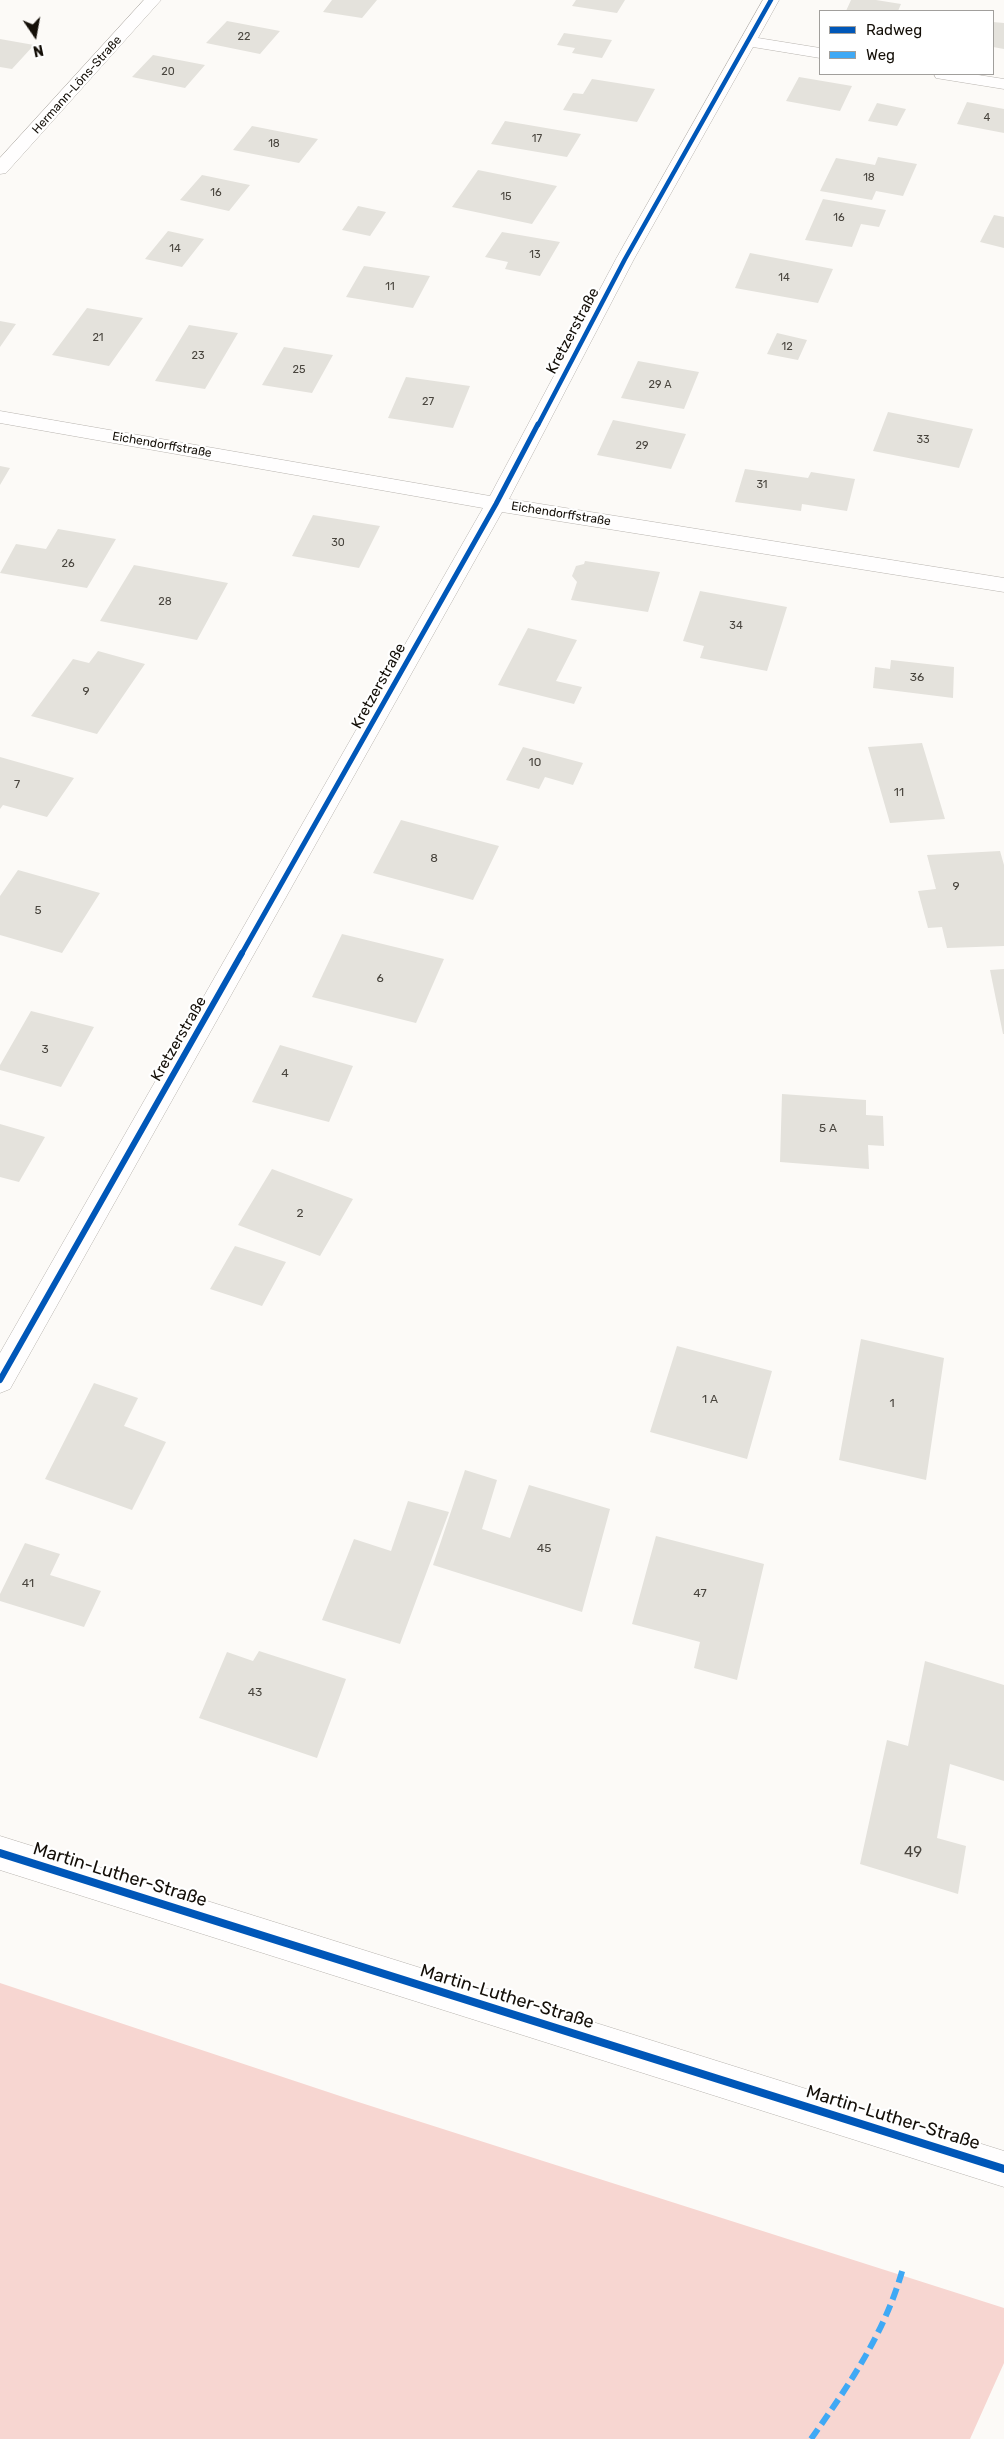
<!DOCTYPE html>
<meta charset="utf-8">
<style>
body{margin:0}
#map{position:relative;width:1004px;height:2439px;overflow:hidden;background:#fcfaf7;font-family:Rubik,sans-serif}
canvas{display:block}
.legend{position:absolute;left:819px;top:10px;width:175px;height:65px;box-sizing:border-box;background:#fff;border:1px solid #a19f9c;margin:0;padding:6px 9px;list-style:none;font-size:15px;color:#140f08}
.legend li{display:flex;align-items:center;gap:10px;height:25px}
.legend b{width:25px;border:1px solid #a19f9c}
.north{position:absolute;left:10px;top:10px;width:50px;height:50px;-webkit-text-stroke:4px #fff;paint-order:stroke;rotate:168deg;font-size:14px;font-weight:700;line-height:20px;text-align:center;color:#140f08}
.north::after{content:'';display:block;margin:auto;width:18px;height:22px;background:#140f08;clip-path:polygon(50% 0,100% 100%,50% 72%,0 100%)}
</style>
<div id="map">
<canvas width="1004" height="2439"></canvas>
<ul class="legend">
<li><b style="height:6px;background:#0057b8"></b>Radweg</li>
<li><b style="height:6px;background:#3fa9f5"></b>Weg</li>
</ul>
<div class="north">N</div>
</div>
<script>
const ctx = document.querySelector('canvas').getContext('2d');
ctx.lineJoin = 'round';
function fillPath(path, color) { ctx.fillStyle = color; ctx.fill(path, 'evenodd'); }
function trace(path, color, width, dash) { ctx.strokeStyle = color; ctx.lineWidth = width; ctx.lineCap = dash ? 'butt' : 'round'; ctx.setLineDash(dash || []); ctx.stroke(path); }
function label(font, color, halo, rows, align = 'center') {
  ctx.font = font + ' Rubik,sans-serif'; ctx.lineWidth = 4.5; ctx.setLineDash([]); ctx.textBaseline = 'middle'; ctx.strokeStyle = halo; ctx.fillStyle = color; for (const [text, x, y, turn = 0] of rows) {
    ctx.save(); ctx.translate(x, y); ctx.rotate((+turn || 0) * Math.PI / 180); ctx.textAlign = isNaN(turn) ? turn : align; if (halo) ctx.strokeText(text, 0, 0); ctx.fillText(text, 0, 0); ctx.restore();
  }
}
fillPath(new Path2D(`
 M0,1983l352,117 652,208v55l-34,76h-970z`), '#f7d6d1');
fillPath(new Path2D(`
 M332,0h45l-15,18 -39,-6z
 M576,0h49l-8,13 -45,-7z
 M851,0h25l25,4 -3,7h-52z
 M227,21l53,10 -20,23 -54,-11z
 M993,22l11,1v26l-11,-2z
 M564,33l48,7 -10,18 -30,-5 3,-5 -18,-3z
 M0,39l34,6 -22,24 -12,-2z
 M153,55l52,10 -20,23 -53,-11z
 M799,77l53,9 -12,25 -54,-10z
 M592,79l63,10 -18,33 -74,-12 10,-17 10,1z
 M967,102l37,7v24l-47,-9z
 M877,103l29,6 -9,17 -29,-5z
 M505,121l76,13 -14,23 -76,-13z
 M252,126l66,13 -19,24 -66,-13z
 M878,157l39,7 -14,32 -27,-5 -4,9 -52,-9 16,-33 39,7z
 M478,170l79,16 -25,38 -80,-17z
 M202,175l48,10 -21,26 -49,-11z
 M823,199l63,11 -7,17 -18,-3 -9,23 -47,-7z
 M358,206l28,6 -16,24 -28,-6z
 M994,215l10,2v31l-24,-6z
 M168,231l36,8 -22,28 -37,-8z
 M502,232l58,10 -20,34 -35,-7 3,-7 -23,-5z
 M750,253l83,16 -15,34 -83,-15z
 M364,266l66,10 -17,32 -67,-11z
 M87,308l56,10 -34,48 -57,-11z
 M0,321l16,3 -16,23z
 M189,325l49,8 -33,56 -50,-8z
 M777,333l30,7 -9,20 -31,-6z
 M284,347l49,8 -21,38 -50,-8z
 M638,361l61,11 -15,37 -63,-11z
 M406,377l64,9 -17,42 -65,-10z
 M888,412l85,17 -14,39 -86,-17z
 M613,420l73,14 -15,35 -74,-14z
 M0,466l10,2 -10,17z
 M745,469l63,9 3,-6 44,7 -8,32 -45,-7 -1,7 -66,-9z
 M313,515l67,11 -21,42 -67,-12z
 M58,529l58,10 -29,49 -87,-15 16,-29 30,5z
 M585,561l75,11 -12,40 -77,-12 6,-18 -5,-6 4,-10 8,-2z
 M134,565l94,18 -31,57 -97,-19z
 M700,591l87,16 -20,64 -67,-13 4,-12 -21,-5z
 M528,628l49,12 -21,41 26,6 -8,17 -76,-19z
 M98,651l47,13 -48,70 -66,-18 42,-57 16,4z
 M891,660l63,7 -1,31 -80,-10 2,-21 15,2z
 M922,743l23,76 -55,4 -22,-76z
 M523,747l60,16 -10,22 -28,-8 -6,12 -33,-9z
 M0,757l74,21 -27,39 -44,-12 -3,4z
 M401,820l98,26 -26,54 -100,-27z
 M1000,851l4,14v81l-57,2 -5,-21 -14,1 -10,-37 18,-2 -9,-34z
 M18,870l82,23 -38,60 -62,-18v-39z
 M342,934l102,25 -28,64 -104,-26z
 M1004,969v65h-1l-13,-64z
 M31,1011l63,16 -33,60 -61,-17v-5z
 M280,1045l73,21 -24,56 -77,-20z
 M782,1094l84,6v15l17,1 1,30 -16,-1 1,24 -89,-7z
 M0,1124l45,13 -26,45 -19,-5z
 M272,1169l81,30 -33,57 -82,-31z
 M235,1246l51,16 -24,44 -52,-17z
 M861,1339l83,19 -18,122 -87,-20z
 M677,1346l95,25 -25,88 -97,-27z
 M94,1383l44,15 -14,28 42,16 -34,68 -87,-31z
 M465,1470l32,10 -15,49 28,9 19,-53 81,24 -28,103 -149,-47z
 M408,1501l41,11 -49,132 -78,-24 32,-81 37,12z
 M656,1536l108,28 -27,116 -43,-12 6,-26 -68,-18z
 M25,1543l35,11 -10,21 51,16 -17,36 -84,-26v-7z
 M259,1651l87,28 -29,79 -118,-40 28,-66 26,9z
 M925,1661l79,24v96l-54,-17 -13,74 29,8 -8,48 -98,-30 27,-124 21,6z`), '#e4e2dc');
const street = new Path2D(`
 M144,0h17l-155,173 -6,1v-16z
 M763,0h16l-21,38 62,10v10l-67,-11 -119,212 -125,240 495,79v14l-502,-80 -492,877 -10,4v-40l483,-845 -483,-85v-12l490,85 126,-237z
 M934,74h38l32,5v10l-62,-10 -6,-1z
 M0,1836l1004,315v36l-1004,-317z`);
trace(street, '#b8b4af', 1);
fillPath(street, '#fffefe');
trace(new Path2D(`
 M811,2439c38,-54 74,-106 92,-171`), '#3fa9f5', 6, [12, 6]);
trace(new Path2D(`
 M538,425l87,-166 146,-259`), '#0057b8', 4.5);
trace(new Path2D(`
 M241,955l255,-451 42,-80`), '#0057b8', 5);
trace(new Path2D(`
 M0,1380l242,-427`), '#0057b8', 6);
trace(new Path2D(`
 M0,1853l1004,316`), '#0057b8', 8);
label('11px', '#49453e', null, [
 ["22",244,37],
 ["20",168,72],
 ["4",987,118],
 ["17",537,139],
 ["18",274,144],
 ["18",869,178],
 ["16",216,193],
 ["15",506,197],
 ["16",839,218],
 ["14",175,249],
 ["13",535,255],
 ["14",784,278],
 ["11",390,287],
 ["21",98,338],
 ["12",787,347],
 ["23",198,356],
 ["25",299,370],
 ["29 A",660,385],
 ["27",428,402],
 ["33",923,440],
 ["29",642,446],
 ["31",762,485],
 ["30",338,543],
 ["26",68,564],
 ["28",165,602],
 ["34",736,626]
]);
label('12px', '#140f08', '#fff', [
 ["Hermann-Löns-Straße",77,85,-48],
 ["Eichendorffstraße",162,445,10],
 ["Eichendorffstraße",561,514,9]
]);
label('12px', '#49453e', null, [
 ["36",917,678],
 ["9",86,692],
 ["10",535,763],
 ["7",17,785],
 ["11",899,793],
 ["8",434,859],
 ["9",956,887],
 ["5",38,911],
 ["6",380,979],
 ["3",45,1050],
 ["4",285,1074],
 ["5 A",828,1129],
 ["2",300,1214],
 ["1 A",710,1400],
 ["1",892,1404],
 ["45",544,1549],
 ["41",28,1584],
 ["47",700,1594],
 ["43",255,1693]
]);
label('15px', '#140f08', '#fff', [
 ["Kretzerstraße",573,331,-62],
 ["Kretzerstraße",379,686,-61],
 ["Kretzerstraße",179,1039,-60]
]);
label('15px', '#49453e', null, [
 ["49",913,1853]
]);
label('18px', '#140f08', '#fff', [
 ["Martin-Luther-Straße",120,1875,17],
 ["Martin-Luther-Straße",507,1997,17],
 ["Martin-Luther-Straße",893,2118,17]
]);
</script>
